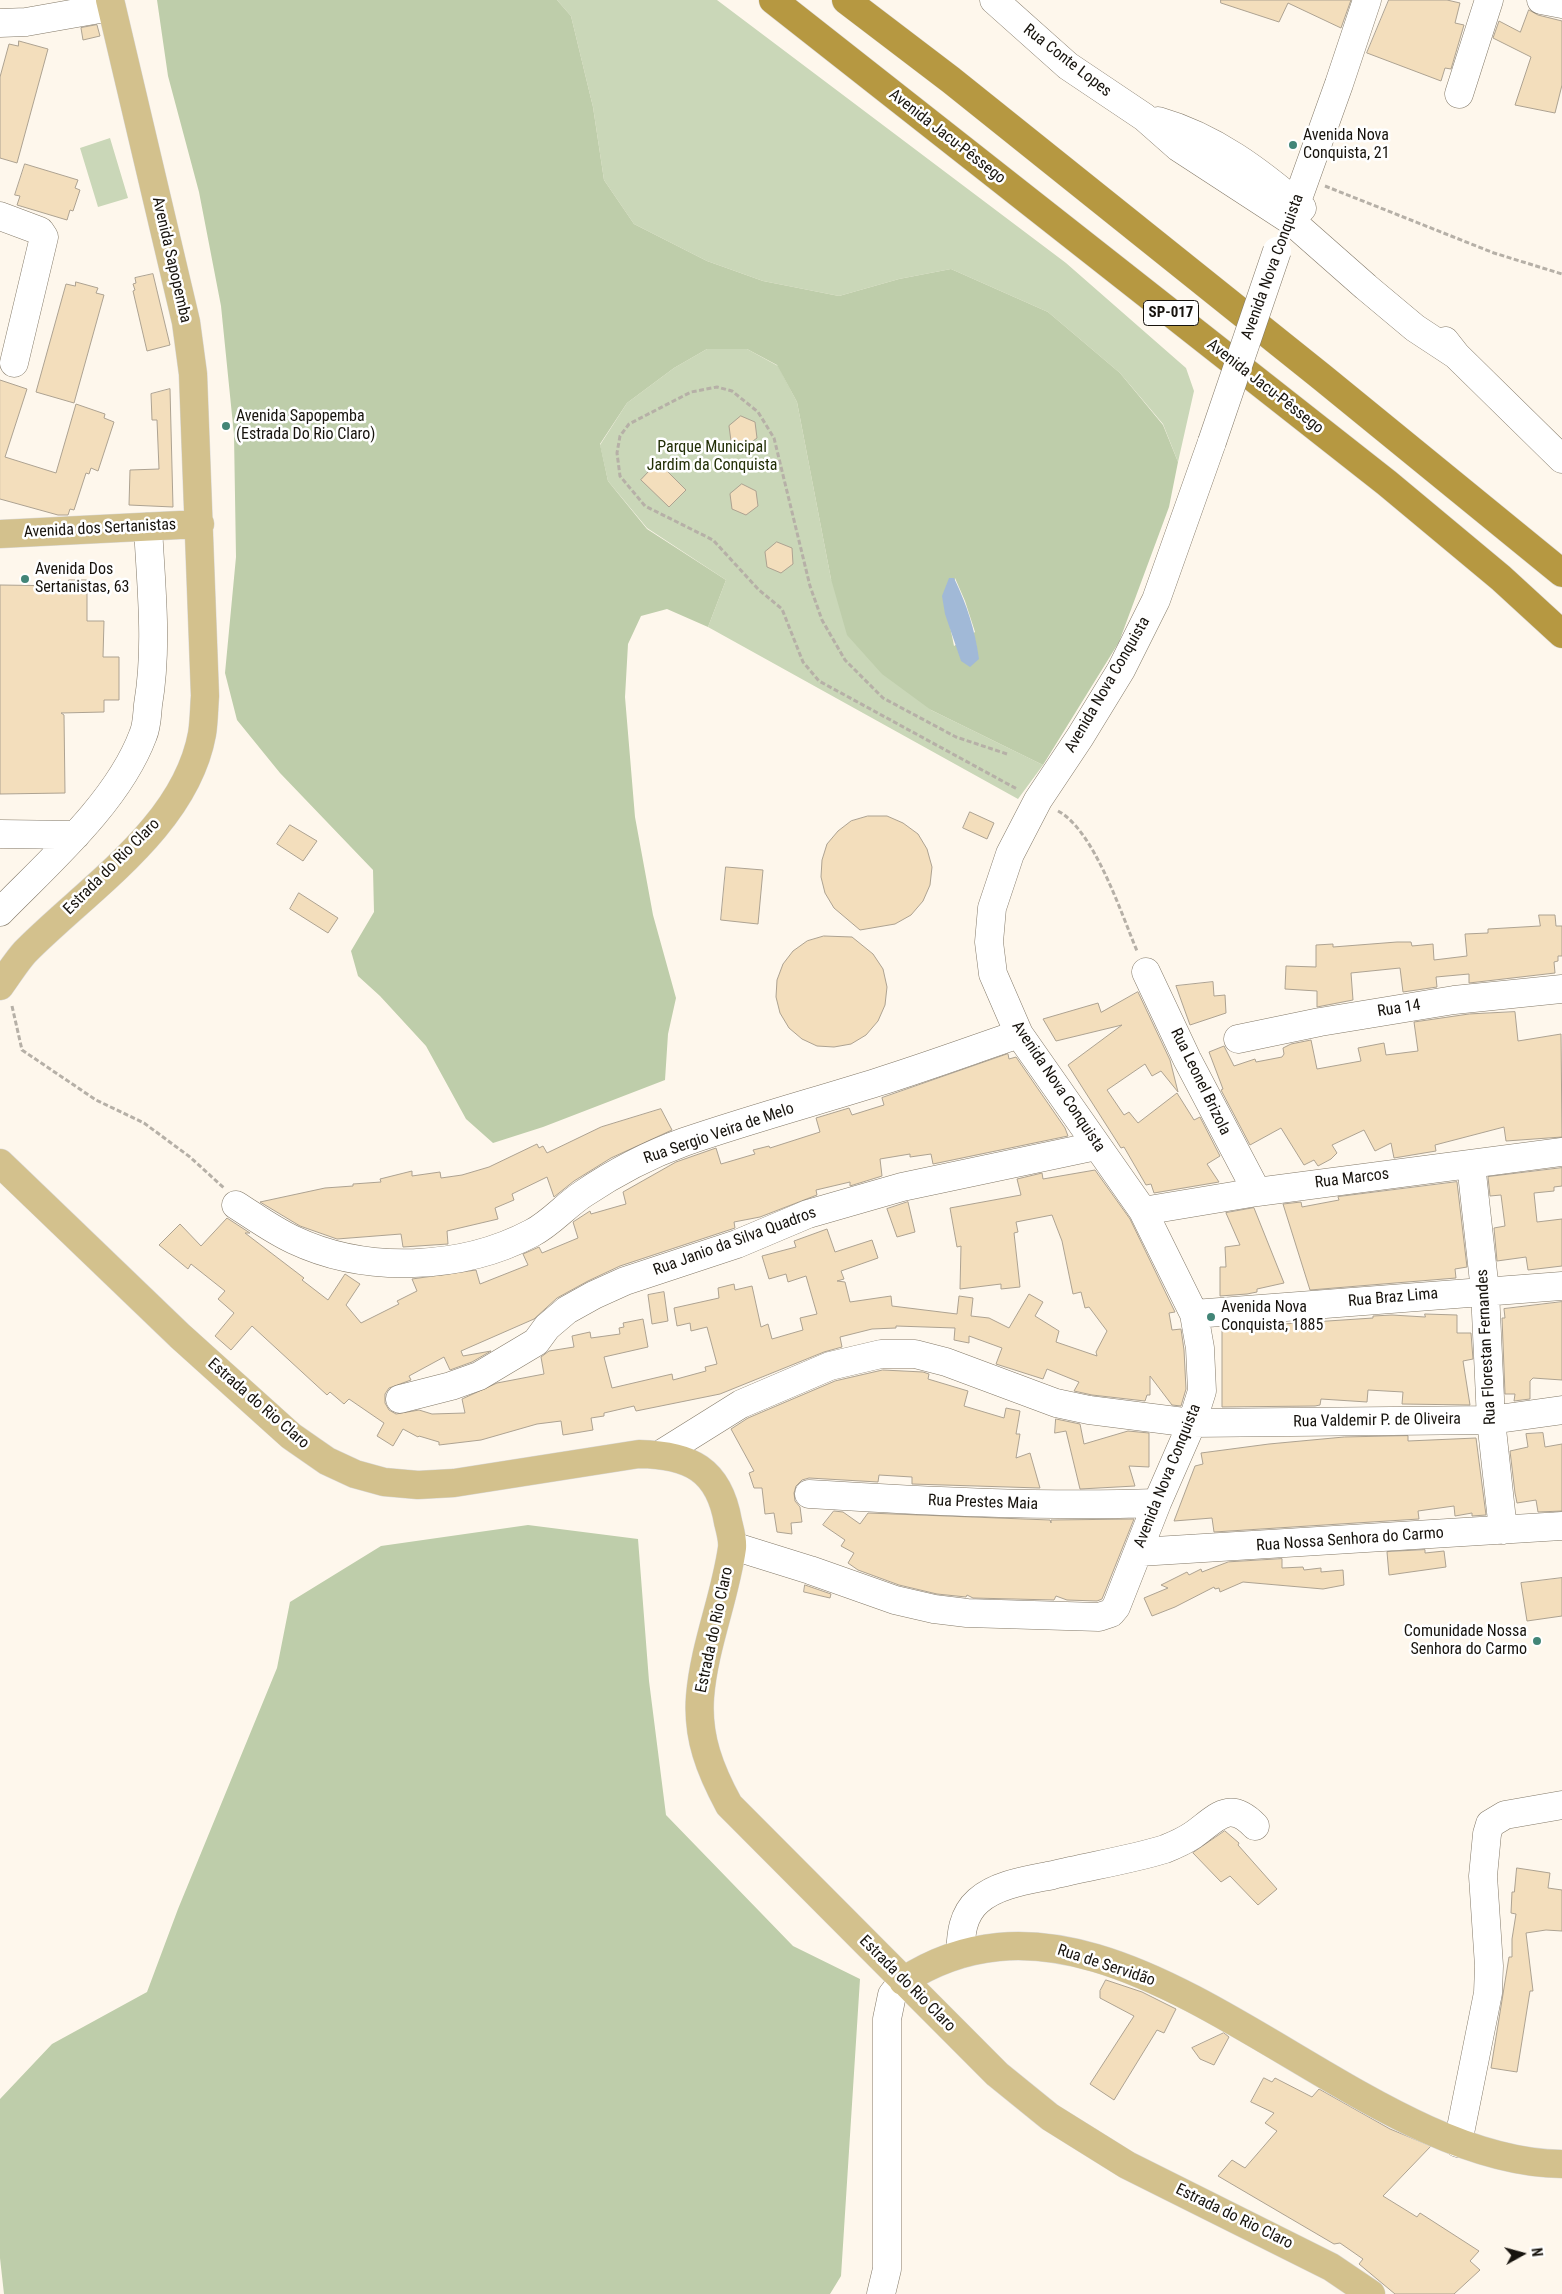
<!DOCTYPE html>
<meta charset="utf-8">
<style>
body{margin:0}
#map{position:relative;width:1562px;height:2294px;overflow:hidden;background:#fef7ec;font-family:"Roboto Condensed",sans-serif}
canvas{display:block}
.north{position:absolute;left:1497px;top:2229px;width:50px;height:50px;-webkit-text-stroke:4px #fff;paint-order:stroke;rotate:83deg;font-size:14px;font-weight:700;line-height:20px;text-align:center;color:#17130d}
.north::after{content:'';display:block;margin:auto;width:18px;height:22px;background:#17130d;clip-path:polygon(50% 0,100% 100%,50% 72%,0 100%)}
</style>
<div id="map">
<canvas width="1562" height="2294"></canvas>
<div class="north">N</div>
</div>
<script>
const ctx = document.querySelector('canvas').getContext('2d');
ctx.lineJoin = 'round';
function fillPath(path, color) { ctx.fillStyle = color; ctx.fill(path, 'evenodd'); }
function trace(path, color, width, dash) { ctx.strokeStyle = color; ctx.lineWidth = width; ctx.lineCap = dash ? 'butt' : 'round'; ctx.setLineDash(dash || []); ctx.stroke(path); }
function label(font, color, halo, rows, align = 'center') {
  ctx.font = font + ' "Roboto Condensed",sans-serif'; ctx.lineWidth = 5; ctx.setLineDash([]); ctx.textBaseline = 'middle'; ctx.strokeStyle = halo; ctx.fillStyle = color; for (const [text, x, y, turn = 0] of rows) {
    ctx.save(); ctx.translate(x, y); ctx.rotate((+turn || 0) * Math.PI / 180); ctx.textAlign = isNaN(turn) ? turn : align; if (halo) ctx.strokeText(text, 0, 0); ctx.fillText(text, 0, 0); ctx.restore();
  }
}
fillPath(new Path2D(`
 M557,0h160l349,263 120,105 8,23 -16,71 -15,-38 -43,-51 -72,-61 -97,-43 -52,10 -60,17 -76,-15 -56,-20 -73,-37 -30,-44 -11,-73 -22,-91z
 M110,138l18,60 -30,9 -18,-59z
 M707,349h40l31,17 19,36 34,177 100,131 112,55 -25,34 -310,-172 18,-47 -79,-52 -39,-47 -8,-36 27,-42 47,-35z`), '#cad7b8');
fillPath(new Path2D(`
 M157,0h400l14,16 22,91 11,73 30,44 73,37 56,20 76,15 60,-17 52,-10 97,43 72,61 43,52 15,37 -9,45 -50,135 -76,123 -112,-55 -49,-36 -35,-39 -16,-56 -34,-177 -20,-37 -30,-16h-40l-33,19 -47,35 -27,41 8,37 39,48 79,51 -18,47 -41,-18 -26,7 -13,28 -3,53 10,120 18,98 23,83 -8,36 -3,46 -122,47 -50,16 -27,-24 -40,-73 -46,-50 -22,-20 -7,-25 23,-39 -1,-42 -93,-97 -43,-53 -12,-47 11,-116 -2,-122 -13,-129 -22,-114 -31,-116zM955,578l10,23 10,31 -21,14 -4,-20z
 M528,1525l110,14 11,142 17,134 127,131 67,33 -19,297 -11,18h-826l-4,-36v-159l52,-55 95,-52 31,-83 99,-241 13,-66 91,-56z`), '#becdaa');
fillPath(new Path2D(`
 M949,578h5c13,27 21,52 25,81l-9,8 -9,-6 -16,-47 -3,-18z`), '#a1b9d7');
const building = new Path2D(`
 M1221,0h130l-10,28 -53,-25 -9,19 -58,-19z
 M1389,0h58l13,3 -5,20 9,2 -13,44 -6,-1 -4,13 -74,-28z
 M1529,10l9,5 24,6v64l-7,28 -40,-8 16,-48 -38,-19 6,-17 21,11z
 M97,25l3,11 -17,4 -2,-12z
 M19,41l29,8 -31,114 -17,-5v-81l9,-33 9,2z
 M25,164l53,16 -3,8 5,2 -7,21 -3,-1 -3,10 -50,-15 3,-9 -5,-1z
 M153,274l17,71 -23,6 -14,-60 2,-1 -2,-6 3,-1 -1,-5z
 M76,282l22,6 -2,5 8,2 -30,108 -38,-11 30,-108 9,2z
 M0,380l27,9 -22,68 51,16 20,-69 29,10 -1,4 10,4 -16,49 -7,-3 -2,6 -3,-1 -12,37 -4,-1 -2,6h-10l-58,-16z
 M170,389l3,118 -44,-2 1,-35 29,-1 -2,-49h-5l-1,-26z
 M741,416l14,6 2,16 -12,9 -14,-6 -2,-15z
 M658,462l28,28 -17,17 -28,-27z
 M742,484l14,7 2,15 -12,9 -14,-6 -2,-15z
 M777,542l15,6 1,16 -12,9 -14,-6 -2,-15z
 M69,580h18v41h17l-1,36h16v43h-15v12l-43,1 3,2 1,78 -65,1v-209l69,1z
 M970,812l24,11 -7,16 -24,-11z
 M868,816h19l16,7 15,11 9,15 5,18 -2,18 -7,16 -12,14 -16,9 -35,6 -26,-22 -9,-15 -4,-16 1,-17 5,-16 11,-13 13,-10z
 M290,825l27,16 -14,20 -26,-17z
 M726,867l37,3 -5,54 -37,-4z
 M299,893l39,25 -10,15 -38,-24z
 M1539,915h16l1,11h6v30h-4v5l-4,1 1,11 -86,10v-9l-33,3 1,10 -34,5 -3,-24 -49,5 2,27 -36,7v-16l-32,-2 1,-23 30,1v-22l17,-1v3l64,-5h14l1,4 21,-2 1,16 33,-4 -2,-22 23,-1v-4l52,-3z
 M824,936l28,1 21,17 10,15 4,18 -2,18 -7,16 -12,14 -15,9 -17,3 -17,-1 -15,-7 -13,-11 -9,-15 -4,-16 1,-17 6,-16 10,-13 14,-10z
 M1213,982l1,14 11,-1 1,18 -36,12 -14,-39z
 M1138,992l32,68 8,32 -17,-21 -9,5 -7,-12 -38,26 17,25 5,-3 9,11 39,-30 17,27 6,-3 20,39 -13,8 12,18 -65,11 -3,-9 -5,1 -22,-38 -3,1 -53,-83 54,-40 -66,16 -13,-22 55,-16 3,9z
 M1515,1012l3,29 43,-7 1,103 -56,4 -2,-14 -69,18 1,6 -42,7 -3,-15 -16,8 -11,-21 -32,15 5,8 -6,6 -13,7 -4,-6 -10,5 -23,-37 -31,17 -29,-55 2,-1 -14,-37 15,-6 10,20 21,-7 1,3 26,-5 2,-3 -1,-6 8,-4 20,-4 6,29 44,-8 -3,-13 26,-5 2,12 32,-4 -4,-29 55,-8z
 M1008,1054l1,5 7,-2 49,71 3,8 -135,28 -2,-10 -21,3v-3l-30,5 2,17 -32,10v-4l-34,8 1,5 -57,22 -26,5 1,6 -3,1 -112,37 -32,15 -31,17 -23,21 -73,32 2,5 28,-5 -19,11 -22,8 -6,-13 -35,19 2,4 -22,8 -4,6v9l4,7 7,4 23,-4 13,4 33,-1 -3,-14 35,-16 47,-9 -3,-17 8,-6 25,-4 -2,-11 18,-4 1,6 29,-4 -1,-6 5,-1 -1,-4 20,-4 5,28 -44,10 8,31 60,-14 1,6 33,-9 -1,-4 12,-3 -10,-37 -16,4 -1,-8 -13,3 -3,-18 45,-10 -1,-10 16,-4 1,6 17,-4 9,41 7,-3 4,15 31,-9 -3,-12 17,-4 -11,-38 -18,6 -2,-8 -17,5 -7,-23 34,-9 -2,-6 33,-12 8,23 37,-12 6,18 -37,13 3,8 -7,2 8,1 5,20 41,-6 1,10 65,8 2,-18 14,2 -2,18 18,2 20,10 20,-34 14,8 -8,14 24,15 -3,11 41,14 -1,-4 11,-21 -18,-24 -4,1 -4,-16 -8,2 -11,-53 -10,-26 -36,7 2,10 -4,1 6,54 -19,2v-5l-41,5 1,-43 -4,1 -7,-39 71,-13 -4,-16 25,-6 1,6 52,-9 35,49 45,93 -6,1 3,17 9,-1 3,21 2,39 -5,17 -9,-1 -22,-29v19h-3l-2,6 -53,-6 -18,-4 5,-9 -32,-13 -4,10 -47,-15 6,-16 -33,-12v7l-15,-3 1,-12 -59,-2v2l-24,1 -32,8 2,10 -18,5 -104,42 -84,17 -2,-5 -30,7v3l-13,2 2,12 -30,5 -2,-14 -24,3 -56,16 -42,5v-3l-20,-6 -1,1 -15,-8 -10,17 -16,-10 7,-13 -35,-24 -5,5 -14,-12 -3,3 -75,-69 -21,24 -16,-14 19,-23 -16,-14 7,-8 -34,-27 -3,5 -29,-24 21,-21 21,22 26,-28 23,15h-5l59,45 -2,2 26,20 17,-26 15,10 -14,21 15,18 38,-19 -2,-3 20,-10 -5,-12 64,-9 4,14 48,-19 -5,-11 16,-7 3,6 36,-15 -5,-16 17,-11 1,3 35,-10 -3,-12 53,-30 40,-14 5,16 34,-10 -2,-4 16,-4 1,2 50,-16 -4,-14 33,-10 3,7 32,-10 -2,-7z
 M661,1109l11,21 -61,28 -37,23 -20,16 -7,-20 -35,17 2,6 -19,8 3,11 -51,12 1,13 -45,3 -2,-13 -64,5 -37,-13 -40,-24 65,-14 28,-2v-2l28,-2 -1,-3 32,-8v5l28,-4 1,6 21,-3 27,-8 48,-23 2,4 4,-2 4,7 54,-26z
 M1562,1168v18l-8,1v4l-20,2 3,29 25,-3v47l-34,4 -2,-13 -29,4 -3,-33 11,-2 -4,-31 -11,1 -2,-19z
 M1457,1182l10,85 -12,2 1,9 -146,12 -27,-86 18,-2 1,5 37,-7 -1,-3z
 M908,1202l7,30 -18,5 -10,-28z
 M1254,1208l30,75 -27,6v3l-10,2 -27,2v-29h6l-1,-20 15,-2 -14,-32z
 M664,1292l4,29 -16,3 -4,-29z
 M1562,1302v78l-29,-2 -3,3v18l-16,2 1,-7h-10l-3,-76h3l-1,-9z
 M1425,1314l32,1v18h14l2,26 -10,2 7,44 -68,-1 1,-12 -35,-2 -1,12 -46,-3 -1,6 -5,1 -93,1v-79l151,-10v-2l19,-1 33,2z
 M883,1370l40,2 6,2 -1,5 40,12 -4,15 40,12 2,-10 14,3 -4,23h4l-4,24 14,-5 10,35 -128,-4v-7l-33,-2 -1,7 -69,-4 -7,2 -6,6 -2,7 1,8 5,6 2,15 -11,1 1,11 -15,-2 -3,-19 -9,1 -3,-26h-8l-5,-15 5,-2 -23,-42 17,-11 87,-37z
 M1056,1419l24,5 4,20 44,-13 21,2v34l-20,-1 6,20 -55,3 -14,-58 -11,2z
 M1543,1433l2,14 17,-3v67l-24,1 -2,-12 -19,3 -2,-10 -5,-42 18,-4 -2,-13z
 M1408,1436v5l68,-3 10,77 -14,1v-3l-17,3 -1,-10 -36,5 1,8 -205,13 -2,-14 -38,3 21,-55 8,-2 -2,-11 68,-9 75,-7z
 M834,1511l9,1 17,12 8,-11 182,7 1,3v-3l83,-1 -32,80 -5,2 -30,-1 -11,-4 -2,4 -81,-2 -6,-3 -1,2 -29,-3 -38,-9 -41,-15 -10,-7 6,-10 -13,-7 4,-6 -22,-15z
 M1425,1550v3l19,-2 2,16 -57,8 -2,-23z
 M1282,1559v9l21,-1 1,3 17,-2v4l22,-2 1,15 -21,4 -80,-7 -23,10 -1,-4 -4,1 -1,-2 -39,20 -23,9 -8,-18 24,-10 -7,-3 26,-13 2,3 12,-6 1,3 26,-10z
 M1562,1578v38l-35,5 -6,-38z
 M805,1585l26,9 -1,4 -26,-6z
 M1225,1831l14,12 -1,2 39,44 -19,16 -28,-29 -9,6 -28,-29z
 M1517,1868l33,5 -2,15 14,2v41l-16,-1 -20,3 7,58h-3l-13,81 -26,-4 18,-111h3v-18l4,-25 -5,-1 1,-21h2z
 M1106,1980l36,12 34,17 -12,24 -7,-3 -43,70 -24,-16 44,-68 -34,-18v-7z
 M1224,2033l5,4 -15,28 -14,-6 -8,-11z
 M1264,2078l8,4 3,-4 37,19 7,-8 71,40 41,17 -48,50 34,21 3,-4 59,38 -9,10 10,9 -26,24h-59l-36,-30 4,-5 -23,-16 -6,1 -116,-68 14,-16 13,8 32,-37 -12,-8 9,-10 -23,-11z`);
fillPath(building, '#f3debc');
trace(building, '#ada291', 1);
const minor = new Path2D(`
 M994,0l74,66 76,51 34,30 112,73 76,67 49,41 41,27
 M1541,0l21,4
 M0,23l26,-1 85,-15
 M1459,94l30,-94
 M1158,121c56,16 101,50 144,87
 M0,216l40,15 4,6 -30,126
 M1291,218l48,-134 28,-84
 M1445,341l11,14 106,104
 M0,834l76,1
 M0,912c49,-50 118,-110 143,-177 4,-9 4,-20 5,-30 10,-59 3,-119 0,-178
 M1146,972l41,87 70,133
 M1238,1039l82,-17 134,-22 108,-11
 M1471,1164l14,127 6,129 12,110
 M236,1205c19,12 38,26 58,35 72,34 168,30 238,-7 19,-10 33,-27 51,-39 31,-21 65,-39 101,-52 64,-22 130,-40 194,-60 48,-15 94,-32 141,-48
 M1143,1211l114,-19 305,-40
 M1194,1314l368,-28
 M400,1399l51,-13 28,-10 57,-34 11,-15 20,-17 27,-15 31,-14 112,-37 71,-30 94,-27 194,-41
 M661,1454l80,-50 89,-38 51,-12h34l31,8 110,41 33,7 103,13 299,-3 71,-10
 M809,1494c116,7 231,13 348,9
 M733,1546l77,24 85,30 39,9 33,4 132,4 12,-4 5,-6 41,-104 35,-80 10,-32 -2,-43 -6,-34 -51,-103 -124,-177 -26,-60 -4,-32 3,-34 18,-54 28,-54 42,-63 41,-67 35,-70 56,-158
 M1139,1552l423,-26
 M960,1954c1,-19 2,-39 18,-53 19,-17 51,-21 75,-26 37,-9 76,-15 112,-26 10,-4 19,-8 28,-14 24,-17 36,-36 62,-9
 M1458,2143l30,-150 1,-27 -6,-90 4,-42 3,-10 15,-9 57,-10
 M881,2294l6,-25v-250l5,-24 11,-14`);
const major = new Path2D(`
 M0,534l200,-10
 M0,986c8,-11 16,-24 25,-34 62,-63 160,-125 177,-218 2,-12 2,-26 3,-38l-12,-322 -7,-52 -76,-322
 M0,1163l180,173 111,100 36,25 28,13 29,8 34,3 36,-2 185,-29c51,1 80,15 89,68 2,8 5,18 4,26 -7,50 -28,98 -32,149 -3,40 10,73 29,108l268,269 53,43 77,48 204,102 40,27
 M903,1981c214,-139 441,181 659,183`);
const highway = new Path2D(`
 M773,0l614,483 114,95 61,56
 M846,0l105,80 372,298 239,195`);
trace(minor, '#837968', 29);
trace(major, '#dad9d8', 29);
trace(highway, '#dad9d8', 29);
trace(new Path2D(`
 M1325,186l169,67 68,21
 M1007,754l-51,-17 -73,-39 -38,-38 -23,-40 -12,-34 -36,-148 -16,-26 -26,-21 -15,-4 -26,5 -62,32 -9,12 -3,17 3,23 25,30 68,34 46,50 23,19 21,53 16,19 198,108
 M1058,811c36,19 63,102 79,140
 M12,1006l10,44 74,50 48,23 46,34 34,31`), '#b6b0a7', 3, [5, 2.5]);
trace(minor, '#fff', 28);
trace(major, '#d3c18d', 28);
trace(highway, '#b69841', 28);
const minorBridge = new Path2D(`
 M1212,442l65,-191`);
trace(minorBridge, '#837968', 29, []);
trace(minorBridge, '#fff', 28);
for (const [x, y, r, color] of [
 [1293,145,5,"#428577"],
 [226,426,5,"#428577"],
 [25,579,5,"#428577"],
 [1211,1317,5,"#428577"],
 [1537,1641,5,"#428577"]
]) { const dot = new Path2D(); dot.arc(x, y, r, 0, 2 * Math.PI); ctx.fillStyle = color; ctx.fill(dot); trace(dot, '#fff', 2); }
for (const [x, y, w] of [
 [1171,313,55]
]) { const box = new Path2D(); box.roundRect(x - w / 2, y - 12.5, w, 25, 4); ctx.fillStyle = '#fff'; ctx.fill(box); trace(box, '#17130d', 1); }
label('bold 15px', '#17130d', null, [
 ["SP-017",1171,313]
]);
label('16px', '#17130d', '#fff', [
 ["Rua Conte Lopes",1067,61,38],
 ["Avenida Jacu-Pêssego",947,137,38],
 ["Avenida Sapopemba",171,260,77],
 ["Avenida Nova Conquista",1273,267,-70],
 ["Avenida Jacu-Pêssego",1265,387,38],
 ["Avenida dos Sertanistas",100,529,-3],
 ["Avenida Nova Conquista",1108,685,-60],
 ["Estrada do Rio Claro",112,867,-45],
 ["Rua 14",1399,1009,-9],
 ["Rua Leonel Brizola",1200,1082,64],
 ["Avenida Nova Conquista",1058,1087,56],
 ["Rua Sergio Veira de Melo",719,1134,-19],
 ["Rua Marcos",1352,1179,-7],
 ["Rua Janio da Silva Quadros",735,1242,-20],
 ["Rua Braz Lima",1393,1298,-5],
 ["Rua Florestan Fernandes",1487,1347,-93],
 ["Estrada do Rio Claro",258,1404,41],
 ["Rua Valdemir P. de Oliveira",1377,1421,-1],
 ["Avenida Nova Conquista",1168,1476,-68],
 ["Rua Prestes Maia",983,1503,2],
 ["Rua Nossa Senhora do Carmo",1350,1540,-4],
 ["Estrada do Rio Claro",715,1630,-78],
 ["Rua de Servidão",1106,1966,18],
 ["Estrada do Rio Claro",907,1984,45],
 ["Estrada do Rio Claro",1234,2217,26]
]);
label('16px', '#17130d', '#fff', [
 ["Avenida Nova",1303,136],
 ["Conquista, 21",1303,154],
 ["Avenida Sapopemba",236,417],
 ["(Estrada Do Rio Claro)",236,435],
 ["Avenida Dos",35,570],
 ["Sertanistas, 63",35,588],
 ["Avenida Nova",1221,1308],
 ["Conquista, 1885",1221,1326],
 ["Comunidade Nossa",1527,1632,"right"],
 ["Senhora do Carmo",1527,1650,"right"]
], 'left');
label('16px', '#222f06', '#fff', [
 ["Parque Municipal",712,448],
 ["Jardim da Conquista",712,466]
]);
</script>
